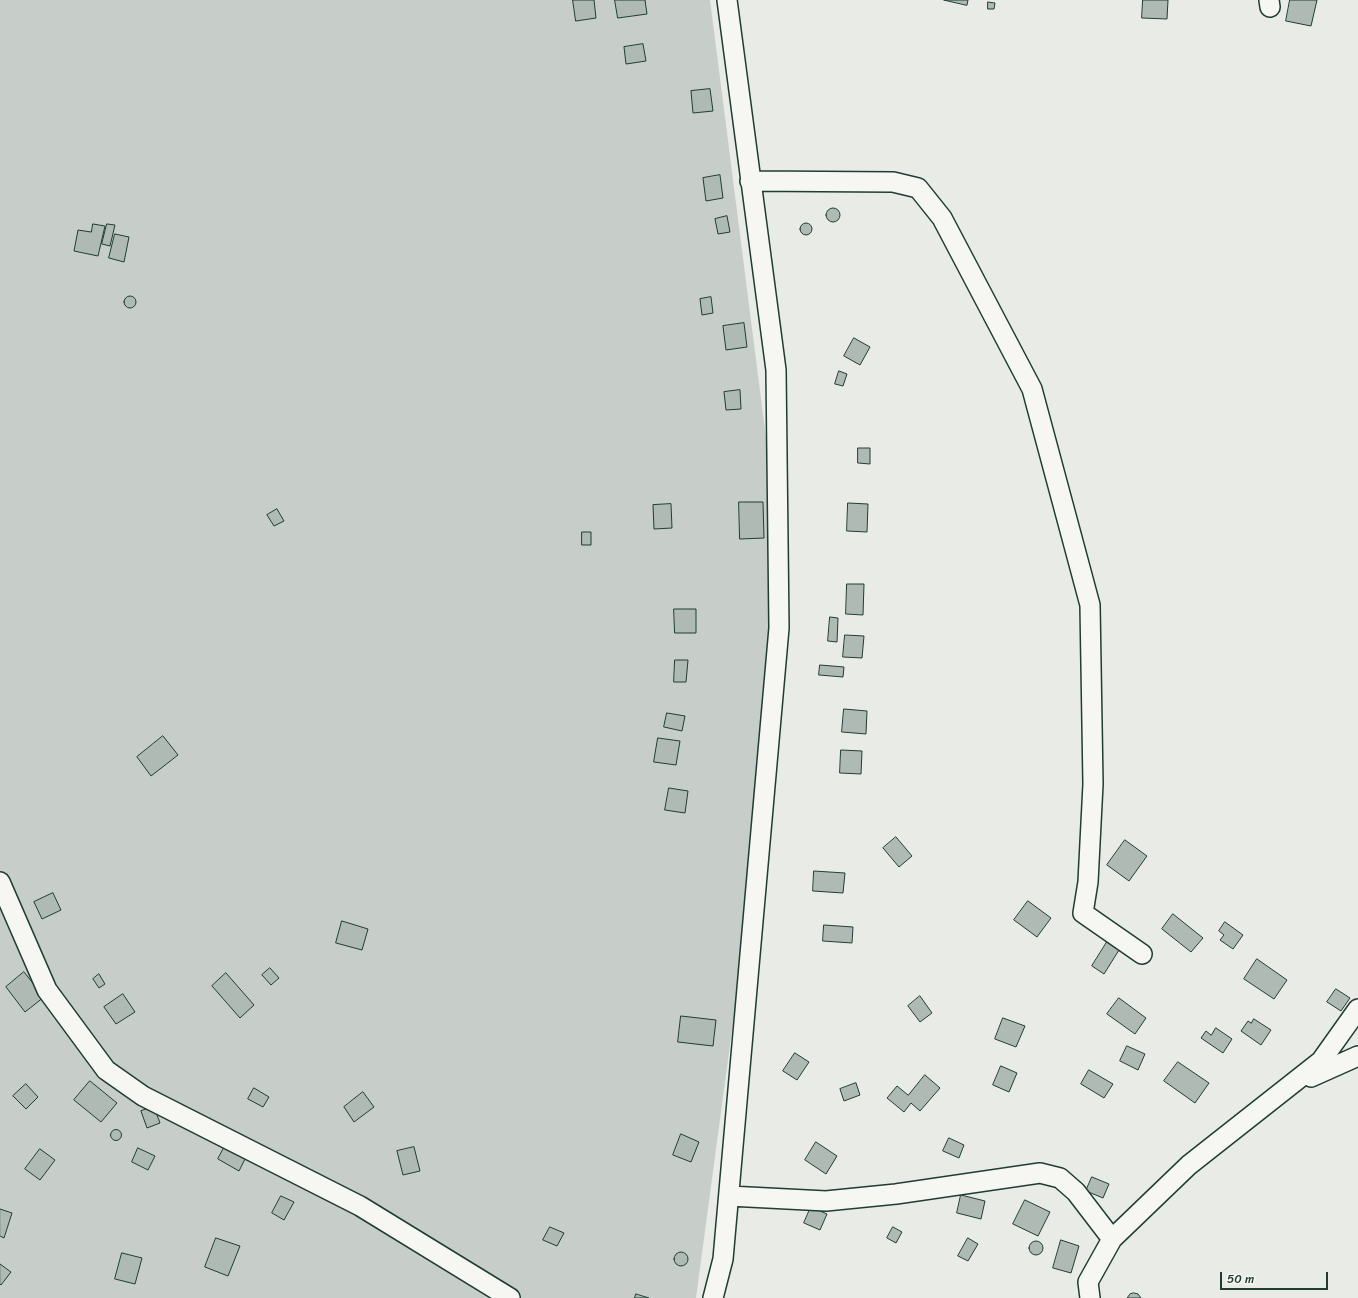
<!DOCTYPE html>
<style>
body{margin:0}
#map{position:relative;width:1358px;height:1298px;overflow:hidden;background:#e9ebe7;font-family:Sriracha,sans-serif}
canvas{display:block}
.scale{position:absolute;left:1220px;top:1272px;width:108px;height:18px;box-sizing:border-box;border:2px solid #1f3d34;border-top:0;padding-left:5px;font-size:12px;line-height:14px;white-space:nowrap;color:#1f3d34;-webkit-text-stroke:3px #f6f6f2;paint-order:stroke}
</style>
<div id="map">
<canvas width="1358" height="1298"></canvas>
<div class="scale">50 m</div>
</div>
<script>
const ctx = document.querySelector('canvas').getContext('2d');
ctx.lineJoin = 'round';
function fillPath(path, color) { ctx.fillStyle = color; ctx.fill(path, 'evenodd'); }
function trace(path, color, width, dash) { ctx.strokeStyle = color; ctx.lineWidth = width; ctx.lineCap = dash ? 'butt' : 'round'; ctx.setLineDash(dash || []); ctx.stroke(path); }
fillPath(new Path2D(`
 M0,0h710l71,555 -29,326 -56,417h-696z`), '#c7cec9');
const building = new Path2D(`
 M573,0h21l2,18 -20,3z
 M615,0h30l2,14 -29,4z
 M944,0h24l-1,5z
 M1143,0h25l-1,19 -25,-1z
 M1290,0h27l-6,26 -25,-5z
 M988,2l7,1 -1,6h-6z
 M643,44l3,17 -20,3 -2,-17z
 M710,89l3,22 -20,2 -2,-22z
 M720,175l3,23 -17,3 -3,-23z
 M826 215a7 7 0 1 1 14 0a7 7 0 1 1-14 0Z
 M727,216l3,16 -12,2 -3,-15z
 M800 229a6 6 0 1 1 12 0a6 6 0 1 1-12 0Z
 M93,224l12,2 -7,30 -24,-5 4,-21 13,2z
 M107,224l8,1 -5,21 -8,-2z
 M115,234l14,3 -5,25 -15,-4z
 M124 302a6 6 0 1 1 12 0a6 6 0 1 1-12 0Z
 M711,297l2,16 -11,2 -2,-16z
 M744,323l3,24 -21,3 -3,-24z
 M854,338l16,9 -10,18 -16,-9z
 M839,371l8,3 -4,12 -8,-2z
 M740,390l1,19 -15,1 -2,-18z
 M858,448h12v16l-12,-1z
 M739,502h24l1,36 -24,1z
 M848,503l20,1 -1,28 -20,-1z
 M671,504l1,24 -18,1 -1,-24z
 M277,509l7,12 -10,5 -7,-11z
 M582,532h9v13h-9z
 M847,584h17l-1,31 -17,-1z
 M674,609h22v24h-21z
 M830,617l8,1 -1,24 -9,-1z
 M845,635l19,1 -2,22 -19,-1z
 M675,660h13l-2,22h-12z
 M820,665l24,2 -1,10 -24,-2z
 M844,709l23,2 -1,23 -24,-2z
 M667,713l18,3 -3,15 -18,-4z
 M163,736l15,19 -27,21 -14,-19z
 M658,738l22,3 -4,24 -22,-3z
 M841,750l21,1 -1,23 -21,-1z
 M669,788l19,3 -3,22 -20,-3z
 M896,837l16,19 -13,11 -16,-19z
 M1125,840l22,16 -18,25 -22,-16z
 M814,871l31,2 -2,20 -30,-2z
 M53,893l8,17 -19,9 -8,-17z
 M1028,901l23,17 -14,19 -23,-17z
 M1173,914l30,24 -12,14 -29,-23z
 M342,921l26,8 -6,21 -26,-7z
 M1225,922l18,13 -10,14 -13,-9 4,-5 -5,-4z
 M824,925l29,2 -1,16 -29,-2z
 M1107,942l12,8 -15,24 -12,-8z
 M1257,959l30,21 -13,19 -30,-20z
 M270,968l9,10 -8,7 -9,-10z
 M24,972l20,25 -19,15 -19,-25z
 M226,973l28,32 -14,13 -28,-32z
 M99,974l6,10 -6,4 -6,-9z
 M1336,989l14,9 -9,13 -14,-9z
 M123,994l12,18 -19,12 -12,-17z
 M920,996l12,17 -12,9 -12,-16z
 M1119,998l27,20 -11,16 -28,-20z
 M681,1016l35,4 -3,26 -35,-4z
 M1003,1018l22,8 -9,21 -21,-8z
 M1254,1019l17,11 -10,15 -20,-14 7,-10 3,2z
 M1216,1028l16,11 -9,14 -22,-15 5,-7 5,4z
 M1127,1046l18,8 -7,16 -18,-9z
 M795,1053l14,9 -12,18 -14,-9z
 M1178,1062l31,21 -14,20 -31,-22z
 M1001,1066l16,7 -8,19 -16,-7z
 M1089,1070l24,14 -9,14 -23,-14z
 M925,1075l15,13 -20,23 -9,-8 -7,9 -17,-14 10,-12 11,9z
 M90,1081l27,22 -16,19 -27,-22z
 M856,1083l4,12 -16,6 -4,-12z
 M26,1084l12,13 -12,12 -13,-13z
 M254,1088l15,9 -6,10 -15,-8z
 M363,1092l11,15 -20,15 -10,-15z
 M154,1107l6,16 -13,5 -6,-17z
 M110.5 1135a5.5 5.5 0 1 1 11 0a5.5 5.5 0 1 1-11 0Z
 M681,1134l18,8 -8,20 -18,-7z
 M949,1138l15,7 -5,13 -16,-7z
 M816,1142l21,14 -11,18 -21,-14z
 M225,1146l21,11 -7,14 -21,-12z
 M414,1147l6,24 -17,4 -6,-24z
 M138,1148l17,8 -7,14 -16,-8z
 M40,1149l15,11 -15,20 -15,-11z
 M1092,1177l17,7 -6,14 -17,-7z
 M961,1195l24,6 -4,18 -24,-6z
 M281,1196l13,6 -10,18 -12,-7z
 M1025,1200l25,12 -12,24 -25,-12z
 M811,1207l16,7 -7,16 -16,-7z
 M0,1209l12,4 -8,25 -4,-2z
 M550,1227l14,6 -7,13 -14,-6z
 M893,1227l9,5 -6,11 -9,-5z
 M216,1238l24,8 -12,30 -23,-9z
 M968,1238l10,6 -10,17 -10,-5z
 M1061,1240l18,6 -8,27 -18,-5z
 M1029 1248a7 7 0 1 1 14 0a7 7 0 1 1-14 0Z
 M674 1259a7 7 0 1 1 14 0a7 7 0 1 1-14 0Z
 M122,1253l20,5 -7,26 -20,-5z
 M0,1264l11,8 -10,13 -1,-1z
 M1134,1293l4,1 3,4h-14l3,-4z
 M636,1294l13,4h-14z`);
fillPath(building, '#b0bab5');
trace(building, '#1f3d34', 1);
const minor = new Path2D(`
 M1269,0l1,7
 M750,181l143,1 25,6 24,30 90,171 58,216 3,179 -5,98 -5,31 59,41
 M0,882l47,108 59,80 37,26 217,110 150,92
 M1311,1077l47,-21
 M729,1196l97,5 70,-7 144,-21 20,5 16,14 36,47
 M713,1298l10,-39 56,-631 -3,-258 -49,-370
 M1090,1298l-2,-16 24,-43 77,-74 132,-104 37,-52`);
trace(minor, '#1f3d34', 22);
trace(minor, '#f6f6f2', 19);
</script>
